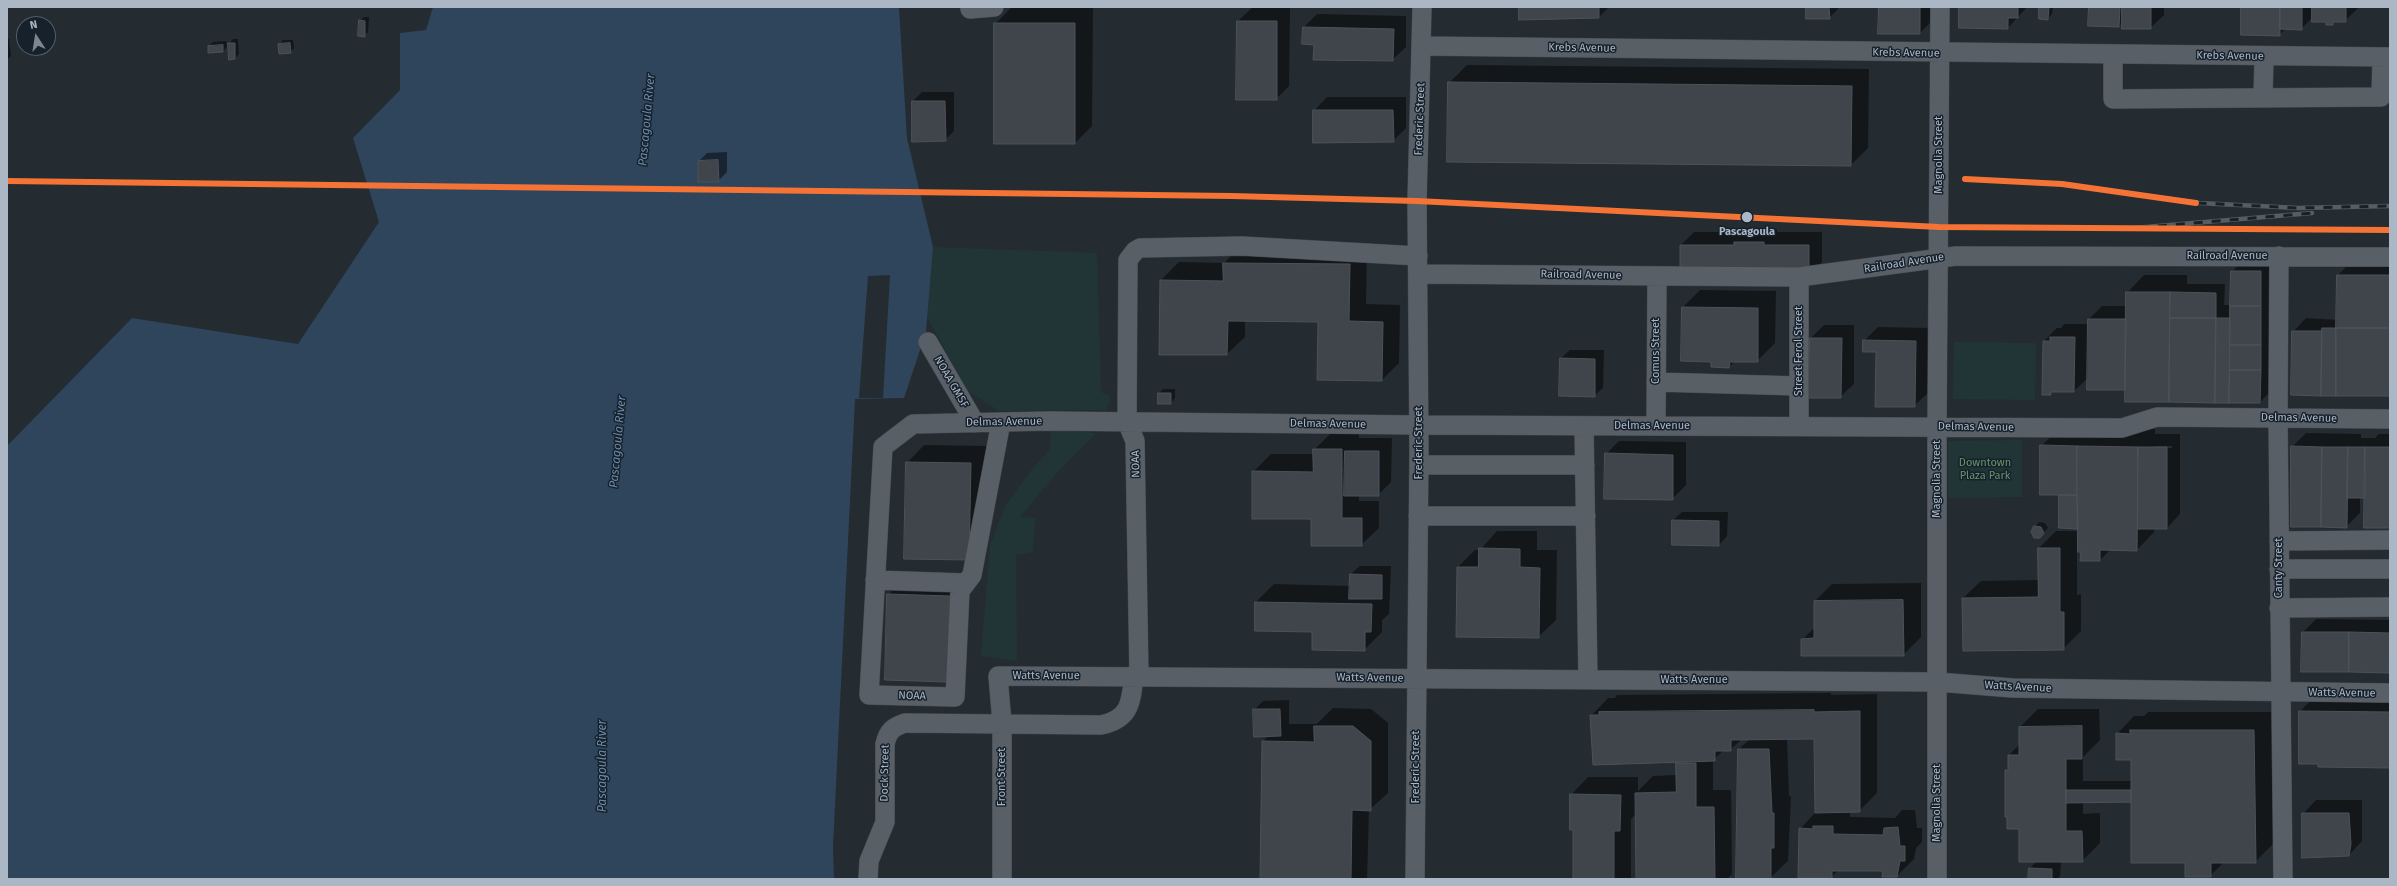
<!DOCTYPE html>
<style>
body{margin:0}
#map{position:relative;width:2397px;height:886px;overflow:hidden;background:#242b31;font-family:"Fira Sans",sans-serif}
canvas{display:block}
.frame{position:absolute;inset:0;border:8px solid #abb7c5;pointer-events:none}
.north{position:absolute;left:16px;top:16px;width:40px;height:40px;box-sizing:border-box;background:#17212c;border:1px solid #525d69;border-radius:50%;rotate:348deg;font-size:11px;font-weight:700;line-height:16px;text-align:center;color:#abb7c5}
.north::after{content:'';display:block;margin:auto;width:14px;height:18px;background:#7c8691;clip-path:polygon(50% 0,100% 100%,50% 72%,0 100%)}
</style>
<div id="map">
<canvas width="2397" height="886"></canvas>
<div class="frame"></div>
<div class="north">N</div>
</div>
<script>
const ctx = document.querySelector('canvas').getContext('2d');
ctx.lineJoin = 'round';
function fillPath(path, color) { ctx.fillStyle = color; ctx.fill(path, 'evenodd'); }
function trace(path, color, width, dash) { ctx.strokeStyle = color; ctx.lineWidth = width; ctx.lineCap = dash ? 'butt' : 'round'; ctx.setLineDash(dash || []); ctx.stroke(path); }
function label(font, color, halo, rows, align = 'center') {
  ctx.font = font + ' "Fira Sans",sans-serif'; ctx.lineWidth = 3; ctx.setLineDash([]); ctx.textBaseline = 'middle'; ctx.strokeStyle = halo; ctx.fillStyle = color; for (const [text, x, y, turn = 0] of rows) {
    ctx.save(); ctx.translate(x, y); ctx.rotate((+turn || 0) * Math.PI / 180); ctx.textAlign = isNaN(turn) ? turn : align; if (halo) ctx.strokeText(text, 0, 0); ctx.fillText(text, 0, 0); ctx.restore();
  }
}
fillPath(new Path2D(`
 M933,247l164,6 4,139 10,5 -5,13 -107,1 -32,-21 -40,-73z
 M1954,342l82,1 -1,57 -82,-1z
 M1051,429l45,4 -41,42 -35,42 15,1 -2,34 -17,3 1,106 -36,-5 9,-111 15,-39 27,-37 18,-19z
 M2022,440v57l-74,1v-57z`), '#213537');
fillPath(new Path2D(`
 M433,7h466l8,131 26,109 -7,85 -22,66 -49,1 -22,447 1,33h-827v-433l125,-128 166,26 81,-122 -26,-84 47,-48v-57l26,-3z`), '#2e455c');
fillPath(new Path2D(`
 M890,275l-7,123h-24l9,-122z`), '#242b31');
fillPath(new Path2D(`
 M1012,7h81l-1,119 -17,17 -80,-119z
 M1520,7h89l-10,10 -79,2z
 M1807,7h31v2l-9,9z
 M1880,7h53v13l-13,13z
 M1960,7h67l-19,21z
 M2040,7h13l-1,7 -4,5z
 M2090,7h74v8l-14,13 -27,-6 -4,4z
 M2242,7h117l-14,14h-10l-3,3 -19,-7 -12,12 -15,-1 -7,7z
 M1252,8h38l-1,78 -13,13 -38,-78z
 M1317,14l89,2v31l-14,13 -88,-33z
 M364,17h5l-1,15 -4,4 -4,-15z
 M7,39h2l2,17 -4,4z
 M233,39h5l1,15 -4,4 -6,-14z
 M283,40h10l1,8 -4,4 -11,-7z
 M226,41l1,6 -4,4 -14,-5 4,-4z
 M1467,65l402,4 -1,79 -17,17 -402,-82z
 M922,92h32v39l-9,9 -32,-39z
 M1327,97h79v31l-13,13 -79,-30z
 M727,152v20l-9,9 -19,-20 8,-8z
 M1748,229h29v3h45v30l-13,13 -128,-30 13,-13h51z
 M1242,245l125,2 -1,57 34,1 -1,58 -17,17 -63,-59 -74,-1v17l-18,17h-67l1,-74 18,-18 45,1z
 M2351,262h39v133l-97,-63 13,-14 32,2v-45z
 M2240,263h30l-1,130 -9,9 -134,-1v-12h-38l1,-12 -15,14h-20l-4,3 -6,-53 13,-13h4l3,-4h25v-5l13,-13h25v-13l17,-18h43v9h38l-1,21h5v4l2,1 1,-38z
 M1700,290l76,1 -1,52 -18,18h-22l-6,6 -17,-6 -29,-54z
 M1824,325h30v59l-14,13 -29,-59z
 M1878,327l51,1 -1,65 -14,13 -37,-55 -13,-10z
 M1570,350h34l-1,38 -9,8 -33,-38z
 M1163,389h12v9l-4,5 -12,-10z
 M2096,429h59v5h25v80l-13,14h-13v4l-17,18h-27l-10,10 -18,-9h-5v44l4,-1v37l-18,18 -100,-51 18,-17 58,-1v-32l17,-17h23l-19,-36 -19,-49 14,-13zM2155,446h17v2h-17z
 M1332,432h27v6h33l-1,44 -13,13h-19v6h20v27l-18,17 -49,-27 -59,-46 18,-18h43v-4z
 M2306,433l55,1v4h14l4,-4h11v93l-24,-31 -6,1v16l-14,14 -54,-80z
 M1619,441l67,1v43l-14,14 -66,-45z
 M924,445l64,1 -19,113 -62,-96z
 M1682,512h46l-1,24 -8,9 -46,-25z
 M2039,522l6,1 3,5 -8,9 -5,-10z
 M1497,531h40v19h20l-1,70 -18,17 -80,-70 17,-17h5z
 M1360,566h31l-2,48 -7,6v12l-18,18 -51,-19 -57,-1v-28l18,-18 77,2v-12z
 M1921,583v54l-18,18 -101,-15 13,-13v-26l17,-17z
 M892,591l61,1 -2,85 -63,-82z
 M2316,619l74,1v51l-87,-39z
 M1831,693v2l46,-1v99l-18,18h-9v6l45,1 7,-8h13l2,18h5v14l-6,6 -2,11 -17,17 -13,-6h-45l-8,7 -31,-48 16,-17 -1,-74h-28l2,58h2l-3,65 -18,17 -31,-129 11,-10h-8l-12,11h-6l-11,10v30h18l1,84 -5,5h-90l-1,-65 -5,5v60h-57v-50l-3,-34 17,-18h50v14l15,-15 24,-1v-11l3,-3 -89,-45 17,-18h7l2,-3z
 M2318,694l72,1v72l-90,-56z
 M1289,700v24h28l16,-16 38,1 17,14v70l-19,17 -2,69h-106l2,-138 7,-6 -16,-25 9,-9z
 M2038,709h61l1,31 -17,17v24h49v-23l-15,-24 17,-18h10l4,-4h123l2,132 -18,18h-31l-14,14 -24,-14 -54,-62 -49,2v12l17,-1v30l-18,18h-21l-1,15 -2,3h-29l1,-11 7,-7 -17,-33 -14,-58 3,-3v-12l11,-11v-17z
 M2316,800h46v41l-13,14 -8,1 -12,-1 -26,-41z`), '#0007');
const building = new Path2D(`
 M1519,7h80v11l-80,2z
 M1806,7h23l1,12h-24z
 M1879,7h41v27h-42z
 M1959,7h59v11h-10v11l-49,-1z
 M2039,7h10l-1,13 -9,-1z
 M2089,7h31l-1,20 -31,-1z
 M2122,7h29v22h-29z
 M2241,7h39v29l-39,-1z
 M2280,7h22v23l-22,-1z
 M2312,7h34v15h-13v3h-7v-3h-14z
 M359,20l6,1v16l-7,-1z
 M1237,21h40v79h-41z
 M994,23h81v121h-81z
 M1303,27l91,2 -1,32 -80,-1 1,-15 -12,-1z
 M228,43h7v16l-6,1z
 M290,43l1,10 -12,1 -1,-10z
 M223,45v7l-15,1v-7z
 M1448,82l404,4 -1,80 -404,-4z
 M912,101h33l1,40 -34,1z
 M1313,110h80l1,32 -81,1z
 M718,160l1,22h-21v-21z
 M1734,242h30v3h45v31l-129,-1v-30h54z
 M1223,263l127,1 -1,57 34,1 -1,59 -65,-1 1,-58 -90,-1 -1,34h-68l1,-75 63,1z
 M2231,271h30v35h-31z
 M2337,275h53v53h-54z
 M2126,292h44l-1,110h-44z
 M2170,292l46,1v25h-46z
 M2230,306h31v39h-31z
 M1682,307l76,1v54h-28l-1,6 -18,-1v-5l-30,-1z
 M2170,318h46l-1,85 -46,-1z
 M2216,318h14l-1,85h-14z
 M2088,319h38l-1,71h-38z
 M2322,328h14v68h-15z
 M2336,328h54v68h-54z
 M2292,331h30l-1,65 -30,-1z
 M2050,337h25l-1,55h-23v3h-9l1,-54h7z
 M1810,338h32l-1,60h-32z
 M1863,340l53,1 -1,66h-40l1,-55h-13z
 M2230,345h31v25h-31z
 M1560,358l35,1v38l-36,-1z
 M2230,370h31l-1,33h-31z
 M1158,393h13v11h-13z
 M2040,445l37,1v49h-37z
 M2077,446l61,1 -1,104 -37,-1v11h-20l1,-9h-3z
 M2291,446l31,1 -1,80h-30z
 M2138,447h29v82h-29z
 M2322,447h26l-1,81 -26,-1z
 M2348,447h17v51h-18z
 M2365,447h25v81h-26z
 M1313,449h29v69h20v28h-51v-27h-59v-48l61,1z
 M1345,451h34v45h-35z
 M1605,453l68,2v45l-69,-1z
 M906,462l65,1 -2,97 -65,-1z
 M2059,495h18l1,34 -19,-1z
 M1672,520l47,1v25l-47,-1z
 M2034,526l7,1 3,6 -4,5h-6l-3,-6z
 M1479,548l41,1v18l20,1 -1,70 -83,-1 1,-70h21z
 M2038,548h22v64h4v38l-101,1 -1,-53 76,-1z
 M1350,574l32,1v24h-33z
 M887,594l63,2 -3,86 -62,-2z
 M1903,600l1,56h-103v-17l13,-1v-37z
 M1255,602l117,2 -1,28h-6v19l-53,-1v-18l-57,-1z
 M2302,632h47v40h-48z
 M2349,632l41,1 -1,40 -40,-1z
 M1253,709h27l1,27 -27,1z
 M1814,710v2l46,-1v101l-45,1 -1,-74 -83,1v11h-16v10l-122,4 -3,-50h9v-3z
 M2299,711l91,1v56l-72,-1v-3h-19z
 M1314,726h39l18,15v70l-19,-1 -1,69h-91l2,-138 52,1z
 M2082,726v33h-16v72h16l1,31h-64v-33h-12v-12h-2v-47h3v-15h11v-28z
 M2130,730h124l2,133h-45v14h-26v-14h-54v-103h-15v-27l14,1z
 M1738,749h31l3,64h2v35h-3v31h-35z
 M1676,763h20v44h18l1,72h-79l-1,-86 41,-1z
 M2066,790h65v12l-65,1z
 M1570,794l51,1 -1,36h-6v48h-41v-49h-3z
 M2302,813h47l2,31 -2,12 -47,2z
 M1813,826h20v8l50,1 1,-7 14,-1 2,19h5v15h-5l-3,16h-15l1,-6h-51v7h-34l1,-50 14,1z
 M2029,868l23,1v10h-24z`);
fillPath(building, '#3f454b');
trace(building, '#4b525a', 1);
const minor = new Path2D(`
 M970,9l24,-2
 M1422,46l968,11
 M2113,55v44l268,-2 1,-40
 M2263,98l1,-41
 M2279,256l-1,162 5,461
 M1418,274l381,3 157,-21 434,1
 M928,342l47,81
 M1656,382l143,4
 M1001,422l-29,153 -12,16 -5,106 -86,-2 14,-248 30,-23 136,-3 370,4 703,3 35,-11 233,2
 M1584,426l4,254
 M1656,426l1,-150
 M1799,426v-149
 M1419,465h166
 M1418,516h168
 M2279,541l111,-1
 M2279,569h111
 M875,580l90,3
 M2279,608l111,-1
 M1139,676l-4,-235 -8,-19 1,-162 7,-9 5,-3 102,-2 176,10
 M868,879l1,-18 16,-39v-78c3,-13 8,-17 20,-21l196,2c30,-6 30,-24 33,-50
 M1002,879v-156l-4,-47 940,6 74,6 378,5
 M1415,879l4,-428 -2,-250 5,-194
 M1937,879v-452l3,-420`);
trace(minor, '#42474c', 20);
trace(minor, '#585f67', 19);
const rail = new Path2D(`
 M1965,179l97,5 137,19 99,5 92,-2
 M2122,229l190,-16`);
trace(rail, '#575d63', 4.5);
trace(rail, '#17212c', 3, [9]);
trace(new Path2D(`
 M1965,179l97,5 134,19
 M7,181l1225,15 185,5 522,26 451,3`), '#f57335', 6);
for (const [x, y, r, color] of [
 [1747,217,6,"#abb7c5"]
]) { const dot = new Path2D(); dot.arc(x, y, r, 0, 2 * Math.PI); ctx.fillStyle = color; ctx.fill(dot); trace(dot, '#17212c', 1.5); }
label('11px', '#abb7c5', '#17212c', [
 ["Krebs Avenue",1582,48,1],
 ["Krebs Avenue",1906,53,1],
 ["Krebs Avenue",2230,56,1],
 ["Frederic Street",1420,119,-88],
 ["Magnolia Street",1939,155,-90],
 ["Railroad Avenue",2227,256],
 ["Railroad Avenue",1904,263,-9],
 ["Railroad Avenue",1581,275,1],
 ["Comus Street",1656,351,-90],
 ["Street Ferol Street",1799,351,-90],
 ["NOAA GMSF",951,382,60],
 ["Delmas Avenue",2299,418,1],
 ["Delmas Avenue",1004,422,-1],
 ["Delmas Avenue",1328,424,1],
 ["Delmas Avenue",1652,426],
 ["Delmas Avenue",1976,427,1],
 ["Frederic Street",1419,443,-90],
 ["NOAA",1136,464,-91],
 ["Magnolia Street",1937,479,-90],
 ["Canty Street",2279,568,-90],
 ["Watts Avenue",1046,676],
 ["Watts Avenue",1370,678,1],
 ["Watts Avenue",1694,680],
 ["Watts Avenue",2018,687,3],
 ["Watts Avenue",2342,693,1],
 ["NOAA",912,696,1],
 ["Frederic Street",1416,767,-90],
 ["Dock Street",885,773,-89],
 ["Front Street",1002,777,-90],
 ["Magnolia Street",1937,803,-90]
]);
label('bold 11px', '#abb7c5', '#17212c', [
 ["Pascagoula",1747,232]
]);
label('11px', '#629669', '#17212c', [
 ["Downtown",1985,463],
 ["Plaza Park",1985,476]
]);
label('italic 12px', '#698bab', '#17212c', [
 ["Pascagoula River",647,120,-85],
 ["Pascagoula River",618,442,-85],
 ["Pascagoula River",603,766,-90]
]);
</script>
